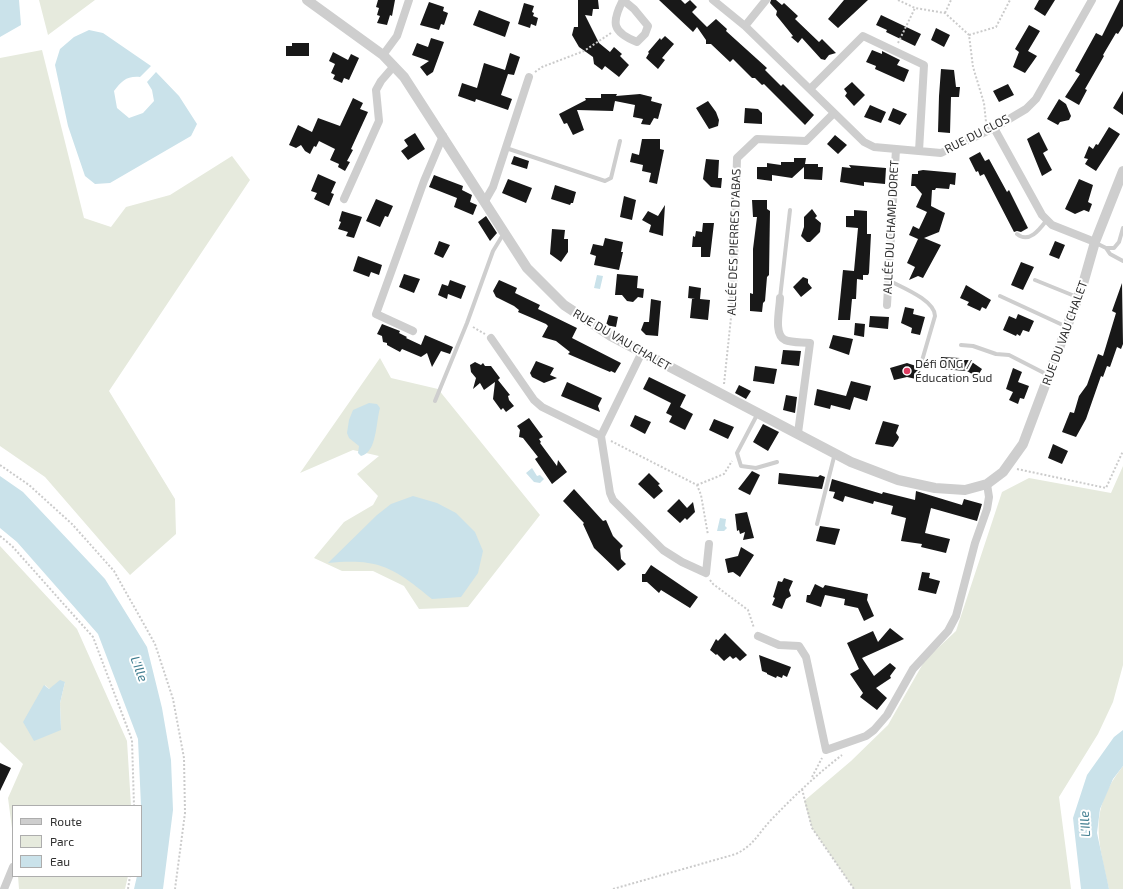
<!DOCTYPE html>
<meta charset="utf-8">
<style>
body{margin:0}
#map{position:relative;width:1123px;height:889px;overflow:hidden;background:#fff;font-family:"Exo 2",sans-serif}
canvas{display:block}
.legend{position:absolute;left:12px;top:805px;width:130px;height:72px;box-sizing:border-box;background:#fff;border:1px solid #adadad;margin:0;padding:5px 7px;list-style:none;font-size:12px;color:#313131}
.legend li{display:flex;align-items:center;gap:8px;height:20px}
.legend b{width:20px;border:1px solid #adadad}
</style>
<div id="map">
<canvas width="1123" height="889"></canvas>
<ul class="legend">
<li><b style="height:5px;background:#cecece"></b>Route</li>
<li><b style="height:11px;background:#e6eadd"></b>Parc</li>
<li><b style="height:11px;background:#cae2ea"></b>Eau</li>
</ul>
</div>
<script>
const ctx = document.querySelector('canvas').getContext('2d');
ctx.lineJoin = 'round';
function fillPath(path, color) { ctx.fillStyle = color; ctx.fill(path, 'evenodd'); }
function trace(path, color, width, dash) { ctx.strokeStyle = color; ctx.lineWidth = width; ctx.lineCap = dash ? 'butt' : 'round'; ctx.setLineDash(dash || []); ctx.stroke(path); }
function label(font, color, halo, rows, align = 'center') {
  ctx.font = font + ' "Exo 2",sans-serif'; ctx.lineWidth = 4; ctx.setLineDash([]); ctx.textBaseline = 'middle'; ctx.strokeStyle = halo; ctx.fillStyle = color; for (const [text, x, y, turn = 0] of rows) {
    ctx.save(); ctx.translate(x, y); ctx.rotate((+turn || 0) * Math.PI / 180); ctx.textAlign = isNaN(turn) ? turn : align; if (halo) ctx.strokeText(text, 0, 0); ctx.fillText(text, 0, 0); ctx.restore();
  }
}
fillPath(new Path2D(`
 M39,0h56l-47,35z
 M42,50l42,168 27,9 15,-20 44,-12 62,-39 18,24 -141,211 66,108 1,35 -46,41 -85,-98 -45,-31v-388z
 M380,358l11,20 47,11 102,126 -72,92 -49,2 -15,-23 -31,-15h-31l-28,-13 30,-36 29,-17 5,-9 -21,-22 22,-18 -26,-6 -53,23z
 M1123,466v199l-10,37 -15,32 -39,63 12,92h-217l-42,-61 -8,-27 47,-40 37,-36 37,-65 31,-29 46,-139 27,-14 82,15z
 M0,546l77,83 50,112 4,65h-118v30l-5,-38 15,-34 -23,-22zM65,682l-5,21 1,27 -16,-45 4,4z
 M1123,766v123h-14c-11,-51 -21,-78 14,-123z
 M18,876h110l-3,13h-106z`), '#e6eadd');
fillPath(new Path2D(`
 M0,0h19l2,25 -21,12z
 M89,30l14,3 48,33 -11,11c-14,-1 -18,4 -26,14l3,17 12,10 14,-5 11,-12 -2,-11 -5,-8 9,-10 23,24 18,28 -6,12 -81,47 -15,1 -10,-8 -17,-50 -13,-61 5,-16 14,-12z
 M597,275l6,1 -3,13 -6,-1z
 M369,403l8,1 3,4c-4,13 -3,45 -19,48l-3,-3 1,-7 -10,-8 -2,-5 2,-13 4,-10z
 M532,468l5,8 3,-1 4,4 -4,4 -6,-1 -8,-9z
 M0,476l23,16 82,87 42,68 15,61 9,52 2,50 -10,79h-29l3,-13h4v-70l-3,-67 -40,-105 -81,-92 -17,-14z
 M413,496l24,7 19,10 19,19 8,19 -5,22 -17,24 -29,2c-19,-15 -39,-33 -64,-36 -13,-2 -27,-1 -40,0l49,-48 14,-11z
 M720,518l6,1 -1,7 2,2 -3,3h-7z
 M60,680l5,2 -5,21 1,27 -27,11 -11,-19 21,-37 5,4z
 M1123,730v36l-10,13 -13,30 -3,24 12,56h-28l-8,-71 14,-43 27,-38z`), '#cae2ea');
fillPath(new Path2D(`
 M378,0h17l-3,16 -2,-1 -3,10 -10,-2 3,-7 -3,-1 2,-7 -3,-1z
 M578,0h20l1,9h-6l-1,7 -7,-1 14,28 11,9 4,-5 8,7 -2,2 9,9 -10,12 -14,-11 -3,4 -8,-6 -1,-7 -14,-10 -7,-12 2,-8h4z
 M659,0h22l4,4 5,-4 7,7 -5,5 15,15 9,-8 11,10 -1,2 41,37 -2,2 16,16 2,-2 31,31 -9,10 -41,-41 -2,1 -7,-7h-3l-19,-19 -3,3 -19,-18h-5v-4l-9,-13 -4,5z
 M771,0h5l6,5 2,-2 14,13 -3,3 24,23 3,-3 14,14 -7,2 -4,5 -4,-1 -19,-21 -4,5 -7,-6 2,-1 -17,-21 1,-4 -7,-8z
 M844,0h24l-30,28 -10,-9z
 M1039,0h16l-10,16 -11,-7z
 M1120,0h3v26l-5,8 -2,-1 -13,22 1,1 -19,33 2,1 -8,15 -14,-8 15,-23 -5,-3 21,-38 6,3z
 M429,2l15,5 -1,4 5,2 -4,12 -3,-1 -2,6 -19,-5z
 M524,3l10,3 -2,6 2,1 -1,3 5,2 -2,8 -5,-2 -1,4 -12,-4z
 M479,10l31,12 -5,15 -32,-12z
 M881,15l40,19 -6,12 -29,-14 1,-2 -11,-5z
 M1029,25l11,6 -12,20 9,5 -12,17 -12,-6 6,-15 -4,-3z
 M936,28l14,7 -6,12 -13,-7z
 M665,36l9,8 -12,14 3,2 -7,9 -12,-11 3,-5 -1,-1 12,-14 1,2z
 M431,38l13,4 -11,30 -6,4 -7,-9 9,-6 -17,-6 5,-12 11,4z
 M292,43h17v13h-23v-10h6z
 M872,50l10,4v-3l18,9 -3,5 12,5 -5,12 -29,-13 1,-3 -10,-4z
 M333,52l15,8 3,-6 8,4 -10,22 -5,-2 -2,5 -9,-4 2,-4 -4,-2 4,-9 -6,-3z
 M510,53l10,4 -6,18 -6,-1 -7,21 11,4 -4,11 -32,-11 -1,3 -17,-6 4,-13 15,5 7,-25 21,7z
 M941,69l13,1 2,17h4l-1,10h-8l-1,36 -12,-1 1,-36z
 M852,82l13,13 -11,11 -9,-10 2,-3 -3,-4z
 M1008,84l6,11 -15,7 -6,-11z
 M1123,91v24l-10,-7z
 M601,94h16l-1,2 24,-2 12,3 -1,4 11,3 -4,15 -4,-1 -4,7 -9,-1 2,-5 -10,-2 2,-12 -20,-4 -2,10 -36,-1 7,20 -11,5 -6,-12 -3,1 -5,-10 27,-14 -1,-2h16z
 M353,98l10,5 -3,6 8,3 -17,37 2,1 -6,11 3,1 -5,9 -7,-4 1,-3 -9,-4 5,-11 -16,-8 -3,6 -2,-1 -4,8 -5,-3 -4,-6 -5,3 -7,-3 9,-20 14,7 6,-14 22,8z
 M1059,99l7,5 5,12 -2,4 -9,2 -2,3 -11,-6z
 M708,101l8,11 3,8 -1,6 -9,3 -13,-21z
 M870,105l16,7 -5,11 -17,-6z
 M745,108l13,1 4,4v11l-18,-1z
 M893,108l14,6 -7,11 -12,-5z
 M1109,127l11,7 -24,37 -11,-7 3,-5 -4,-1 5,-12 4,3 3,-5 2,1z
 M1039,132l9,18 -5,3 9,17 -10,6 -15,-37z
 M415,133l10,16 -17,11 -7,-9 7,-5 -4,-6z
 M835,135l12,10 -9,9 -11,-10z
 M642,139h18v10l4,1 -7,34 -8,-2 2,-9 -9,-2 1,-6 -13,-3 2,-9 7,2z
 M980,152l5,9 4,-2 18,33 2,-2 19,38 -7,4 -4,-1 -3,1 -30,-58 -4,2 -2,-5 -2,1 -7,-14z
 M514,156l15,5 -2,8 -16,-5z
 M794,158h12l-1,6h13v3h5l-1,13 -18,-1v-12l-12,11 -20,-3v6l-15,-2v-12h10v-4l14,2v-3h13z
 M706,159l13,1 -1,18h4l-1,10 -10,-1 -8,-8z
 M849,165l37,3 -1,16 -21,-2v4l-24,-4 2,-15 9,1z
 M923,170l33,3 -1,12 -5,-1 -1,5 -13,-1 -1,2h-3l-1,16 14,7 -6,19 -15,6 17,7 -18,33 -5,-2 -9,4 6,-13 -8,-4 11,-24 -9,-4 4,-9 6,3 8,-17 -11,-5 6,-13 -7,-8h-4l1,-12h6v-3z
 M318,174l18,8 -5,11 3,1 -5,12 -15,-7 3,-6 -6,-2z
 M434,175l29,11 -1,4 10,5 -2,7 7,3 -4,10 -19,-8 3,-9 -28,-11z
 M508,179l24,9 -6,15 -24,-10z
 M1079,179l14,6 -5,17 4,2 -3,8 -5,-2 -9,4 -10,-5z
 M555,185l21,7 -3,11h-2l-1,2 -19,-6z
 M624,196l12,4 -4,20 -12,-3z
 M376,199l17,7 -5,11 -3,-1 -5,11 -14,-6z
 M752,200h15v9l3,2 -1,64 -2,2 -2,24 -2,2 -1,9 -12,-1v-18l3,1v-45l4,-32h-4z
 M665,205l-2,31 -14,-4 2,-7 -9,-5 6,-9 10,5z
 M812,209l5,7 -2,2 6,5 -1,9 -10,10h-3l-6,-6 3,-9v-10z
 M854,210l13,1v23h4l-2,39 -1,2h-5v5l-6,-1 -1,20h-4l-2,21h-12l5,-50 11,1 4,-43 -12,-1v-11h8z
 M342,211l20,6 -8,21 -8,-2 2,-4 -10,-3 3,-7 -2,-1z
 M486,216l11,17 -7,8 -12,-19z
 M703,223h11l-4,34h-9v-10h-9l1,-11 2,1 1,-6 6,1z
 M552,229l13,1 -1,9h4v13l-7,10 -11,-8z
 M605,238l18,4 -2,10h2l-4,18 -25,-5 2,-9 -6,-2 3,-10 10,2z
 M439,241l11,4 -7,13 -9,-4z
 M1055,241l10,4 -6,14 -10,-4z
 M358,256l24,9 -3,10 -8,-3 -2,5 -16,-6z
 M1021,262l13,5 -11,23 -12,-5z
 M404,274l16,5 -6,14 -15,-6z
 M617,274l21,2 -1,12 7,1 -1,9 -5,-1 -5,5 -6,-1 -5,-6h-7z
 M803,277l5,2v4l4,5 -11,9 -8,-10z
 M450,280l16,6 -5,13 -13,-5 -1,5 -9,-4 4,-11 6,2z
 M499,280l18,8 -2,5 25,12 -2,4 39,19 -5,10 49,25 -6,10 -4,-2 -1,1 -42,-18 2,-2 -14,-11 -14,-4 6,-11 -2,-2 -28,-12 1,-2 -5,-4 -18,-9 -3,-6z
 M1122,283l1,61 -2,5 -4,-2 -7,20 -3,-1 -4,11 -2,-1 -15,43 -10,18 -14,-5 8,-20 4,1 5,-17 8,-11 11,-31 5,2 13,-43 -4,-2z
 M966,285l25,15 -5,9 -4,-2 -2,4 -13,-6 2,-3 -9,-4z
 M689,286l12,2 -1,11 10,1 -2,20 -18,-2 2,-19h3l-7,-1z
 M651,299l10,2 -3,35 -12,-1 -5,-5 3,-8h5z
 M905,307l9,2 -1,5 12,3 -5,18 -9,-2 1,-5 -11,-5z
 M1018,314l16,7 -5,11 -6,-2 -3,6 -3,-2 -1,2 -13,-6 6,-14 7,3z
 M609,315l9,2 -2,10 -10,-2z
 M870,316l19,1 -1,12 -19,-2z
 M855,323l10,1 -1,13 -10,-2z
 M382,324l18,7 -1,2 8,4 -1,1 15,7 4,-10 28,12 -3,7 -9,-3 -9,16 -5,-14 -6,4 -19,-8 -2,3 -13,-7v-2l-4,-1 -1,-6 -5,-2z
 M833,335l20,4 -4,16 -20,-7z
 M783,350l18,1 -2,15 -18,-2z
 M941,357l19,1v2h9l13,9 -5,8 -10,-6 -27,-2z
 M536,361l18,7 -4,7 7,3 -13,5 -12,-6 -2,-4z
 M475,362l6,3 2,-2 2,3h6l9,12 -2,2 12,15 -2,1 1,4 5,6 -8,6 -3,-4 -2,2 -8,-11 2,-17 -11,8 -4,-7 -7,6 3,-11 -5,-6 -1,-7z
 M907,363l12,4 -3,12 -9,-2 -13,3 -4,-12z
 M755,366l22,3 -3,15 -21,-3z
 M1013,368l9,4 -4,10 11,4 -5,13 -4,-1 -2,6 -9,-4 4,-8 -7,-3z
 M649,377l37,18 -6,12 13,7 -8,16 -16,-8 3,-6 -6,-3 5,-10 -28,-14z
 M851,381l20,5 -4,15 -13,-4 -4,13 -19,-5 -1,4 -16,-4 3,-16 29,7z
 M567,382l35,16 -4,8 2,6 -39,-16z
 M739,385l12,6 -5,8 -11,-6z
 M786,395l11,2 -2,16 -12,-3z
 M635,415l16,7 -6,12 -15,-8z
 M529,418l14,19 -4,2 2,3 -1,1 17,23 1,-6 9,12 -15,12 -17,-25 3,-2 -15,-19 -4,-1 1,-7 -3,-4z
 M714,419l20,8 -6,12 -19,-9z
 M883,421l16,4 -3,8 3,4 -1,3 -5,7 -18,-3z
 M763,424l16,8 -11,19 -15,-9z
 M1053,444l15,7 -6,13 -14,-6z
 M752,471l8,4 -10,20 -12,-6z
 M649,473l11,11 -2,1 5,6 -9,8 -16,-15z
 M779,473l39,4 2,-2 5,2 -3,12 -44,-5z
 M832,479l50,15 1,-2 32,8 1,-9 46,14 2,-6 18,5 -5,17 -46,-13 -6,25 25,6 -4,14 -25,-6 1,-3 -21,-3 5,-23 -15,-4 2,-8 -19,-5 -1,3 -28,-8 -2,6 -10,-4 2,-6 -6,-1z
 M574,489l29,32 3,-1 7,16 10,10 -3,3 1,10 5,5 -8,7 -24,-23 -11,-24 1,-1 -21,-22z
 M679,499l8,9 6,-6 2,10 -8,8 -2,-2 -5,5 -13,-12z
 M747,512l7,26 -11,2 2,-8 -5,2 -1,-4 -2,1 -2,-17z
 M820,526l20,3 -5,16 -19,-4z
 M741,547l13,8 -14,22 -7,-5 -5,1 -3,-14 13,-3z
 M651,565l47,32 -8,11 -29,-18 -2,3 -12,-11h-5v-8h3z
 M922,572l8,1 -1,5 11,3 -4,13 -18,-4z
 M784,578l9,3 -4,9 2,6 -5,3 -4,10 -10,-4 3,-7 -2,-1 5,-16 4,1z
 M815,584l8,4 2,-3 43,9 -1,6 7,16 -10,5 -6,-13 -14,-3 1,-6 -20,-4 -4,12 -15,-5 1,-7h3z
 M890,628l14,11 -42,19 12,18 16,-13 6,5 -6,8 1,2 -15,10 11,10 -10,12 -17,-13 3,-4 -13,-19 9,-5 -12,-26 26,-12 5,11z
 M725,633l22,22 -7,6 -4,-4 -3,2 -3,-3 -6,5 -7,-7 -1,1 -6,-5 6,-11 2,2z
 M759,655l32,12 -4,10 -4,-2 -1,3 -5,-2 -1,2 -9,-4v-1l-5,-2z
 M0,763l11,5 -11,23z`), '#181818');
trace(new Path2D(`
 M898,0l17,8 30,5 24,22 4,32 11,36 2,19
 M945,13l6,-13
 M969,35l27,-8 14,-27
 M898,43l17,-35
 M535,72l7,-5 42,-16 27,-18
 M473,327l12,7
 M724,384l8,-76
 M611,441l86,44 4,10 7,40
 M0,465l29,20 43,39 42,47 41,73 18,55 11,59 1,55 -10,76
 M1017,469l89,19 17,-37
 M697,485l27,-11 8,-13
 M0,536l12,10 81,91 39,103 2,66
 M710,580l3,4 35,26 6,18
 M812,777l10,-19
 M802,789l10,39 42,61
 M128,889l2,-13
 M613,889l123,-35c18,-9 21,-19 35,-34 22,-23 45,-45 71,-65`), '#cbcbcb', 2, [2, 2]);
trace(new Path2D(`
 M506,148l99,33 6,-3 9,-37
 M1017,234c12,10 23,-5 29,-13
 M1096,243l10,5h8l5,-6 4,-14
 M1106,248l4,6 13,7
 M888,280c13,7 47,20 47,36l-14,48
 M1035,280l42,17
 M1000,296l67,31
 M780,298l10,-88
 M961,345l12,1 23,8 13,1 39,20
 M435,401l32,-78 26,-72 11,-18
 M758,413l-21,40 4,13 15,2 21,-6
 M817,524l18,-71`), '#cecece', 4);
trace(new Path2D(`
 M623,0l11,9 14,17 -3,8 -8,8c-25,-10 -26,-19 -14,-42
 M713,0l32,26 119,116 10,5 67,6 53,-25 32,-19 10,-10 56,-99
 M745,26l21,-26
 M383,55l14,-19 12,-36
 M810,89l53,-53 61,29 -5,86
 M994,128l48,87 10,10 43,17
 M344,199l35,-78 -3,-31 5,-9 13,-15
 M485,201l8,-14 36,-110
 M780,298c0,11 -7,36 5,42 7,3 18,2 25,3l-12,90
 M733,301l4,-143 20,-19 49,2 28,-28
 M887,305l9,-156
 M413,331l-37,-17 48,-133 19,-45
 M491,338l43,62 8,7 59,29
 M642,352l-41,84 9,57 3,7 50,50 19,12 24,11 3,-29
 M758,636l21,9 20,1 7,11 20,93 40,-14 8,-6 13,-15 26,-46 35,-38 8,-15 19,-73 12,-34 2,-12 -2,-13
 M4,889l9,-22`), '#cecece', 8);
trace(new Path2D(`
 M307,0l76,55 21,22 123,191 37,37 47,31 240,126 47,18 37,8 30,2 22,-6 16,-12 20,-28 60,-160 12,-42 28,-71`), '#cecece', 10);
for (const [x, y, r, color] of [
 [907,371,4,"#df3c61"]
]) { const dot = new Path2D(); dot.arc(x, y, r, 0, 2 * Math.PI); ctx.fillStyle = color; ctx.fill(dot); trace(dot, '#fff', 1.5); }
label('12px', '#313131', '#fff', [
 ["RUE DU CLOS",977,134,-27],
 ["ALLÉE DU CHAMP DORET",891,227,-87],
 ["ALLÉE DES PIERRES D'ABAS",734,242,-88],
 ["RUE DU VAU CHALET",1065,333,-70],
 ["RUE DU VAU CHALET",622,340,30]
]);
label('12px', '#313131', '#fff', [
 ["Défi ONG /",915,364],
 ["Éducation Sud",915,378]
], 'left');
label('italic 13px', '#417e90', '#fff', [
 ["L'Ille",139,669,69],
 ["L'Ille",1085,824,-94]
]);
</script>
